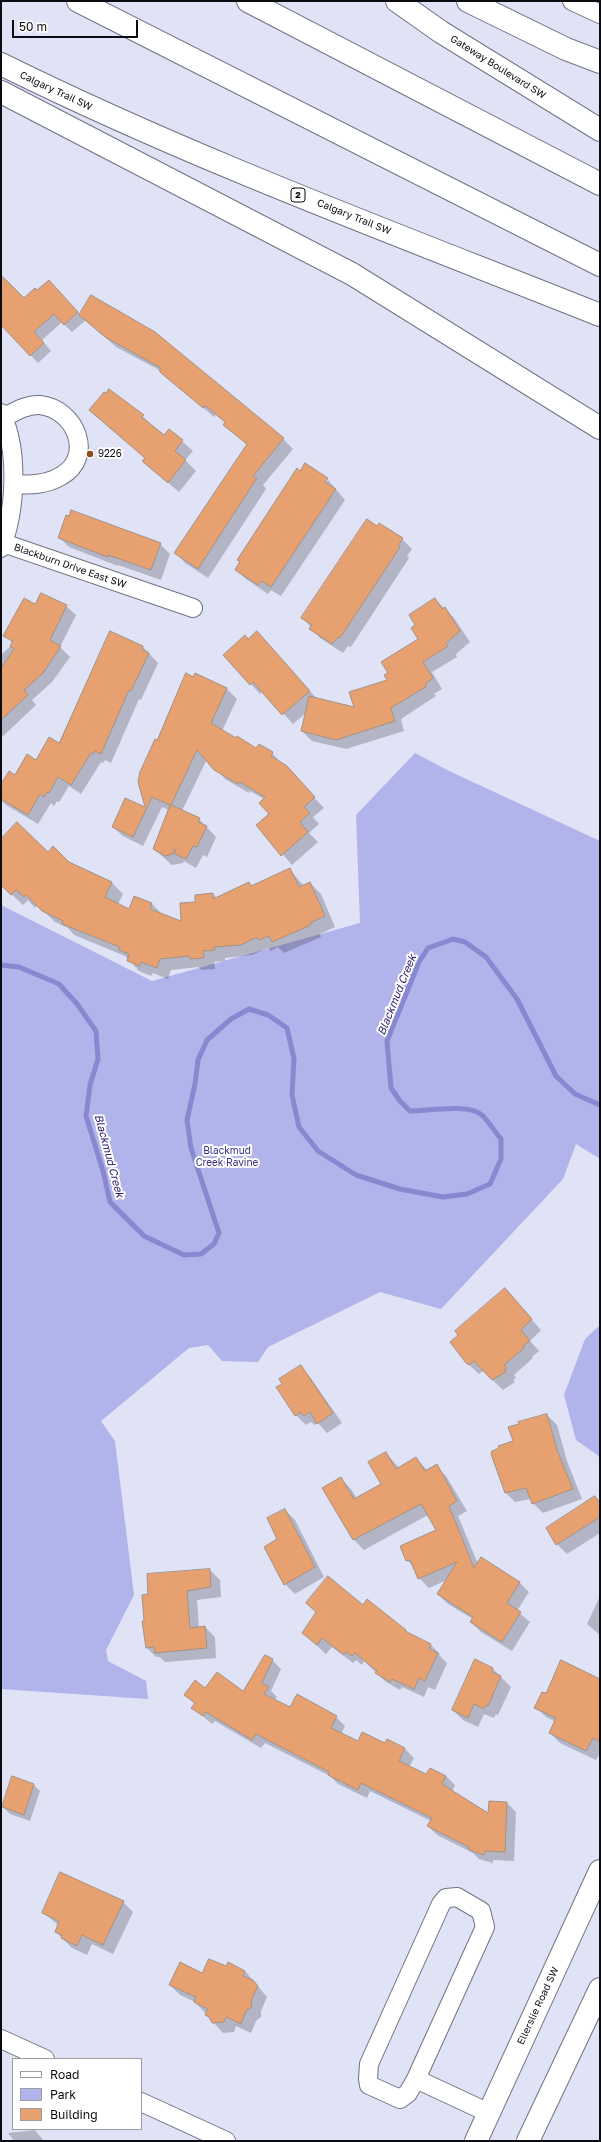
<!DOCTYPE html>
<style>
body{margin:0}
#map{position:relative;width:601px;height:2142px;overflow:hidden;background:#e0e2f6;font-family:"Golos Text",sans-serif}
canvas{display:block}
.frame{position:absolute;inset:0;border:2px solid #0b0b12;pointer-events:none}
.legend{position:absolute;left:12px;top:2058px;width:130px;height:72px;box-sizing:border-box;background:#fff;border:1px solid #9d9da0;margin:0;padding:5px 7px;list-style:none;font-size:12px;color:#0b0b12}
.legend li{display:flex;align-items:center;gap:8px;height:20px}
.legend b{width:20px;border:1px solid #9d9da0}
.scale{position:absolute;left:12px;top:20px;width:126px;height:18px;box-sizing:border-box;border:2px solid #0b0b12;border-top:0;padding-left:5px;font-size:12px;line-height:14px;white-space:nowrap;color:#0b0b12;-webkit-text-stroke:3px #fff;paint-order:stroke}
</style>
<div id="map">
<canvas width="601" height="2142"></canvas>
<div class="frame"></div>
<ul class="legend">
<li><b style="height:5px;background:#fff"></b>Road</li>
<li><b style="height:11px;background:#b1b3eb"></b>Park</li>
<li><b style="height:11px;background:#e7a070"></b>Building</li>
</ul>
<div class="scale">50 m</div>
</div>
<script>
const ctx = document.querySelector('canvas').getContext('2d');
ctx.lineJoin = 'round';
function fillPath(path, color) { ctx.fillStyle = color; ctx.fill(path, 'evenodd'); }
function trace(path, color, width, dash) { ctx.strokeStyle = color; ctx.lineWidth = width; ctx.lineCap = dash ? 'butt' : 'round'; ctx.setLineDash(dash || []); ctx.stroke(path); }
function label(font, color, halo, rows, align = 'center') {
  ctx.font = font + ' "Golos Text",sans-serif'; ctx.lineWidth = 4; ctx.setLineDash([]); ctx.textBaseline = 'middle'; ctx.strokeStyle = halo; ctx.fillStyle = color; for (const [text, x, y, turn = 0] of rows) {
    ctx.save(); ctx.translate(x, y); ctx.rotate((+turn || 0) * Math.PI / 180); ctx.textAlign = isNaN(turn) ? turn : align; if (halo) ctx.strokeText(text, 0, 0); ctx.fillText(text, 0, 0); ctx.restore();
  }
}
fillPath(new Path2D(`
 M415,753l34,18 151,70v318l-24,-15 -13,35 -122,130 -61,-17 -112,55 -10,15 -36,-1 -14,-16 -19,3 -88,73 14,20 19,154 -28,55 2,11 38,20 2,18 -147,-10v-784l151,76 208,-58 -4,-108z
 M600,1325v132l-24,-17 -12,-45 21,-56z`), '#b1b3eb');
fillPath(new Path2D(`
 M1,275l23,24 13,-7 20,-3 23,26 203,124 10,10 -30,36 3,4 -58,89 -23,-15 -9,-10 71,-108 -22,-21 1,-1 -10,-8 -2,2 -51,-45 -47,-25 -30,-27 -14,12 -10,-10 -20,18 9,11 -13,12 -37,-40z
 M125,401l39,35 5,-6 24,21 -8,9 11,11 -17,21 -36,-31 3,-2 -56,-49z
 M305,465l23,15h-3l-2,7 5,-7 17,20 -64,96 -10,-6 -3,4 -22,-15 -10,-9 4,-8 -2,-3z
 M378,528l24,11 10,10 -5,7 2,2 -58,89 -3,-1 -5,7 -23,-15 -17,-20z
 M59,537l101,7 10,10 -9,26 -43,-15v1l-49,-19z
 M435,599l19,19 16,24 -14,12 1,3 -25,15 10,17 -8,5 2,2 -35,23 3,12 -58,18 -34,-8 -10,-10 5,-19 -14,12 -30,-33 -3,3 -9,-10 -3,-44 18,2 51,57 38,9 34,-27v-8l31,-34z
 M36,605l30,1 10,9 -16,32 10,10 -18,25 -20,18 4,5 -35,33v-83l12,-11 -8,-9z
 M143,647l15,16 -17,37 -2,-1 -28,64 -6,-3 -2,3 -2,-1 -20,32 -12,-8 -10,16 -2,-1 -3,5 -3,-3 -13,21 -32,-19 -5,-5v-14l58,-41z
 M195,675l32,14 10,10 -15,32 35,19 2,-5 13,8 52,55 -11,9 6,7 -10,9 9,9 -26,23 -34,-40 12,-11 -6,-15 -14,-8 -1,2 -24,-14 -18,-20 -25,52 17,8 17,18 -9,20 -4,-2 -7,13 -12,-7 -1,2 -11,2 -18,-16 15,-39 -7,-3 -19,39 -20,-10 -10,-9 13,-28 21,10 -8,-27 19,-40z
 M1,836l47,17 64,30 11,11 -5,10 12,6 5,-13 17,7 11,11 20,7 13,-19 17,-9 4,4 32,-14 3,3 38,-17 14,16 6,-3 11,11 14,33 -15,7 1,3 -37,16 -6,-6 -7,4 -3,-3 -16,7 -27,3v3l-11,1 1,7 -13,1 -4,-3 -27,3 -3,9 -15,-6 -2,3 -12,-5 -14,-15 -51,-21 -6,-7 -13,-6 -18,-17 -2,3 -7,-8 -5,5 -20,-19 -2,2z
 M505,1290l36,40 -11,11 9,10 -7,6 1,1 -19,17 2,3 -3,2 2,2 -12,8 -20,-19 -4,3 -12,-11z
 M300,1367l10,10 32,46 -15,10 -9,-10 -3,2 -4,-3 -5,3 -10,-10 -13,-31z
 M547,1415l10,10 10,36 15,38 -39,14 -10,-10 -2,-4 -16,3 -9,-9z
 M386,1453l13,15 17,-10 12,13 8,-5 10,10 21,35 -9,5 20,48 41,18 10,10 -12,19 13,11 -18,29 -31,-19 -10,-10 2,-3 -25,-15 -10,-10 9,-14 -18,8 -10,-10 -5,-11 -7,-7 30,-30 -9,-15 -64,35 -10,-10 -30,-51 17,-10 10,10 6,10 25,-15z
 M595,1497l5,5v31l-33,21 -10,-10z
 M285,1510l10,10 29,57 -29,17 -10,-10 -6,-45z
 M210,1570l10,10 1,17 -24,3 2,28 6,-1 10,10 1,21 -51,4 -5,-5h-4l-10,-10v-25l4,-27z
 M600,1596v39l-13,-11z
 M363,1606l43,24 4,5 20,9 10,10 -1,1 8,8 -12,27 -7,-3 -4,10 -22,-10 -2,3 -14,-8 -22,-21 -2,4 -6,-5 -3,3 -21,-16 -6,7 -23,-21z
 M272,1660l9,9 -10,22 6,6 -2,3 15,8 46,9 9,9 -4,8 18,8 27,2 1,-4 18,9 9,9 -5,9 17,9h20l9,9 -3,7 37,22 18,-11 9,9 -2,49 -21,-1v3l-14,-4 -6,-6 -36,-18 -9,-9 3,-5 -61,-30 -3,7 -29,-14 -8,-8 -65,-33 -4,5 -46,-27 -3,3 -20,-17 3,-3 -10,-9 20,-6 38,3z
 M493,1669l18,18 -13,28 -2,-1 -2,4 -10,-4 -6,13 -15,-7 -10,-10z
 M600,1680v73l-4,7 -36,-17 -10,-10 6,-11 -10,-5 -10,-10 10,-12z
 M34,1785l6,6 -10,30 -20,-7 -7,-7z
 M123,1902l10,10 -20,42 -21,-10 -5,11 -15,-7 -16,-16 2,-7 -15,-13z
 M226,1968l19,3 22,26 -6,14v6l-5,4 -5,12 -15,-7 -2,6 -11,1 -28,-31 -15,-7 -10,-10z
 M35,2130l9,11h-30l-6,-8z`), '#0003');
trace(new Path2D(`
 M1,965l18,2 40,17 18,20 19,27 2,28 -8,26 -4,31 17,55 7,31 34,34 40,19 17,-1 13,-10 5,-11 -28,-85 -4,-28 8,-36 3,-24 9,-20 24,-21 18,-10 19,6 19,13 7,31 -2,36 7,32 19,24 38,24 44,14 43,8 24,-3 23,-10 11,-25v-20c-6,-7 -12,-17 -19,-24 -13,-12 -55,-4 -72,-4l-10,-10 -9,-13 -4,-47 32,-79 9,-14 25,-9 12,3 21,15 31,42 39,77 19,18 25,11`), '#8788d0', 5);
const building = new Path2D(`
 M1,275l23,23 11,-10 2,2 12,-10 29,32 -14,13 -10,-11 -20,18 10,11 -14,13 -29,-31z
 M91,295l64,37 129,106 -31,38 4,2 -59,91 -24,-16 73,-109 -24,-19 2,-3 -19,-16 -3,2 -42,-35 -2,-3 2,-2 -56,-31 -26,-22z
 M109,389l35,26 -2,2 22,18 5,-6 14,11 -8,11 11,9 -18,23 -26,-22 3,-3 -56,-48 15,-18 2,1z
 M305,463l23,15 -3,4 11,7 -65,98 -10,-6 -3,4 -23,-15 5,-9 -3,-1 60,-92 3,3z
 M71,510l90,33 -10,27 -43,-15v2l-50,-19 8,-23 3,1z
 M367,519l10,7 2,-3 24,15 -5,8 2,1 -60,91 -2,-1 -6,7 -23,-15 3,-4 -11,-7z
 M41,593l26,12 -17,35 11,6 -18,27 -19,17 4,5 -27,25v-52l13,-19 -4,-3 3,-5 -10,-5 21,-38 11,6z
 M435,598l7,11 3,-2 15,24 -14,12 2,3 -25,16 10,16 -8,6 2,2 -36,22 4,13 -59,19 -35,-9 8,-35 45,11 -5,-15 38,-12 -3,-5 4,-2 -7,-11 37,-23 -7,-11 4,-3 -6,-10z
 M110,631l33,15 -1,3 7,4 -18,38 -2,-1 -28,64 -6,-3 -2,3 -2,-1 -20,32 -13,-8 -9,16 -2,-1 -3,5 -4,-3 -12,21 -27,-16v-15l8,-13 6,4 12,-21 9,6 13,-23 10,6z
 M257,631l53,60 -28,24 -29,-33 -3,3 -27,-30 22,-20 3,4z
 M186,673l7,4 2,-4 32,15 -16,35 25,15 1,-2 19,12 3,-4 14,8 -2,4 16,10 28,31 -11,10 6,6 -10,9 8,10 -27,24 -25,-31 13,-11 -10,-11 6,-6 -25,-15 -2,2 -24,-14 -17,-20 -26,55 29,13 -2,4 9,4 -10,21 -4,-1 -7,13 -11,-5v-5l-2,5 -8,2 -12,-7 17,-44 -18,-8 -19,40 -21,-10 13,-29 20,9 -7,-25 2,-10 15,-33 2,1z
 M17,822l31,30 5,-6 16,16 43,20 -7,15 24,12 5,-13 18,7 -2,6 31,12 -1,-18 15,-1v-7l18,-2v6l36,-17 2,4 39,-18 9,19 11,-5 15,34 -15,7 1,2 -39,17 -3,-6 -10,4 -2,-3 -16,8 -27,2 1,3 -12,1 1,7 -14,1 -1,-3 -29,3 -3,9 -16,-6 -1,4 -13,-5 2,-7 -10,-4 1,-3 -58,-23 1,-3 -21,-10 -16,-16 -2,2 -8,-7 -5,5 -10,-10v-46z
 M505,1288l27,31 -11,11 9,11 -7,5 1,2 -20,17 3,3 -3,2 2,2 -14,8 -18,-19 -5,4 -3,-2 -16,-21 8,-7 -3,-4z
 M301,1365l32,48 -16,11 -7,-12 -6,4 -3,-4 -6,4 -19,-29 6,-3 -3,-5z
 M547,1414l10,36 16,39 -41,15 -6,-16 -21,5 -14,-39 1,-3 7,-3 -1,-2 15,-5 -5,-14 11,-3 -1,-2z
 M386,1452l10,17 20,-12 9,14 12,-7 20,37 -8,5 25,62 7,-11 39,25 -13,21 14,9 -19,30 -32,-20 3,-5 -36,-23 20,-32 -39,17 -8,-19 -4,1 -6,-15 36,-16 -15,-26 -68,36 -31,-52 19,-11 13,22 27,-15 -13,-22z
 M595,1496l5,7v14l-44,28 -10,-17z
 M285,1509l30,58 -31,18 -20,-38 13,-8 -10,-21z
 M210,1569l1,18 -24,4 3,37 15,-2 2,22 -52,5 -1,-6 -8,1 -4,-27h2l-2,-26 6,-1 -1,-20z
 M328,1576l35,29 4,-6 39,31 -1,1 26,13 -2,5 9,4 -13,28 -6,-3 -5,11 -22,-10 -2,3 -15,-9 2,-2 -22,-18 -3,3 -6,-4 -2,3 -22,-17 -5,7 -15,-12 14,-21 -10,-9z
 M265,1655l8,4 -11,24 7,4 -5,7 26,13 7,-13 40,22 -6,12 27,13 4,-9 23,11 2,-4 18,9 -6,13 27,13 4,-6 16,8 -4,8 46,29 1,-12 18,1 -2,50 -20,-1 -1,4 -15,-5v-3l-42,-21 5,-8 -71,-35 -3,7 -30,-15 1,-3 -73,-38 -4,6 -41,-25 -5,-3 -3,4 -12,-8 4,-5 -11,-8 11,-15 10,8 12,-16 26,19z
 M475,1659l18,9 -1,4 9,4 -13,30 -2,-1 -2,4 -10,-5 -6,14 -16,-8z
 M561,1660l39,19v63l-7,-4 -7,13 -37,-18 7,-15 -22,-10 8,-16 4,1z
 M12,1776l22,8 -10,31 -22,-8z
 M60,1872l64,29 -21,44 -21,-10 -5,11 -16,-8 1,-3 -7,-3 4,-11 -17,-8z
 M209,1959l17,7 2,-4 17,9 -2,5 10,4 5,6 -7,15 1,6 -6,4 -5,13 -15,-7 -2,5 -12,1 -3,-6 -4,-2 3,-6 -14,-7 2,-5 -27,-12 11,-23 22,11z`);
fillPath(building, '#e7a070');
trace(building, '#a29185', 1);
const minor = new Path2D(`
 M572,1l28,13
 M1,413c18,36 15,98 0,135
 M3,418c11,-6 24,-14 37,-13 36,4 55,52 21,71 -15,9 -31,9 -47,8
 M3,543l190,65
 M457,1897l24,14 4,16 -69,152 -8,14 -8,6 -31,-14 -1,-6 1,-15 72,-160 5,-6z
 M1,2039l44,20
 M416,2079l73,34
 M141,2102l85,39`);
const major = new Path2D(`
 M476,2141l124,-270
 M528,2141l72,-152`);
const highway = new Path2D(`
 M78,1l522,264
 M248,1l352,183
 M397,1l44,31 159,98
 M468,1l98,48 34,13
 M1,64c194,96 398,171 599,251
 M1,92l351,182 248,154`);
trace(minor, '#717284', 20);
trace(major, '#717284', 24);
trace(highway, '#717284', 24);
trace(minor, '#fff', 18);
trace(major, '#fff', 22);
trace(highway, '#fff', 22);
for (const [x, y, r, color] of [
 [90,454,4,"#8e4d19"]
]) { const dot = new Path2D(); dot.arc(x, y, r, 0, 2 * Math.PI); ctx.fillStyle = color; ctx.fill(dot); trace(dot, '#fff', 1.5); }
for (const [x, y, w] of [
 [298,195,14]
]) { const box = new Path2D(); box.roundRect(x - w / 2, y - 7, w, 14, 3); ctx.fillStyle = '#fff'; ctx.fill(box); trace(box, '#0b0b12', 1); }
label('bold 9px', '#0b0b12', null, [
 ["2",298,195]
]);
label('10px', '#0b0b12', '#fff', [
 ["Gateway Boulevard SW",498,67,32],
 ["Calgary Trail SW",56,91,25],
 ["Calgary Trail SW",354,217,22],
 ["Blackburn Drive East SW",70,566,19],
 ["Ellerslie Road SW",538,2006,-65]
]);
label('10px', '#0b0b12', '#fff', [
 ["9226",98,454]
], 'left');
label('10px', '#3a3186', '#fff', [
 ["Blackmud",227,1151],
 ["Creek Ravine",227,1163]
]);
label('italic 11px', '#2e2175', '#fff', [
 ["Blackmud Creek",397,995,-68],
 ["Blackmud Creek",109,1156,75]
]);
</script>
